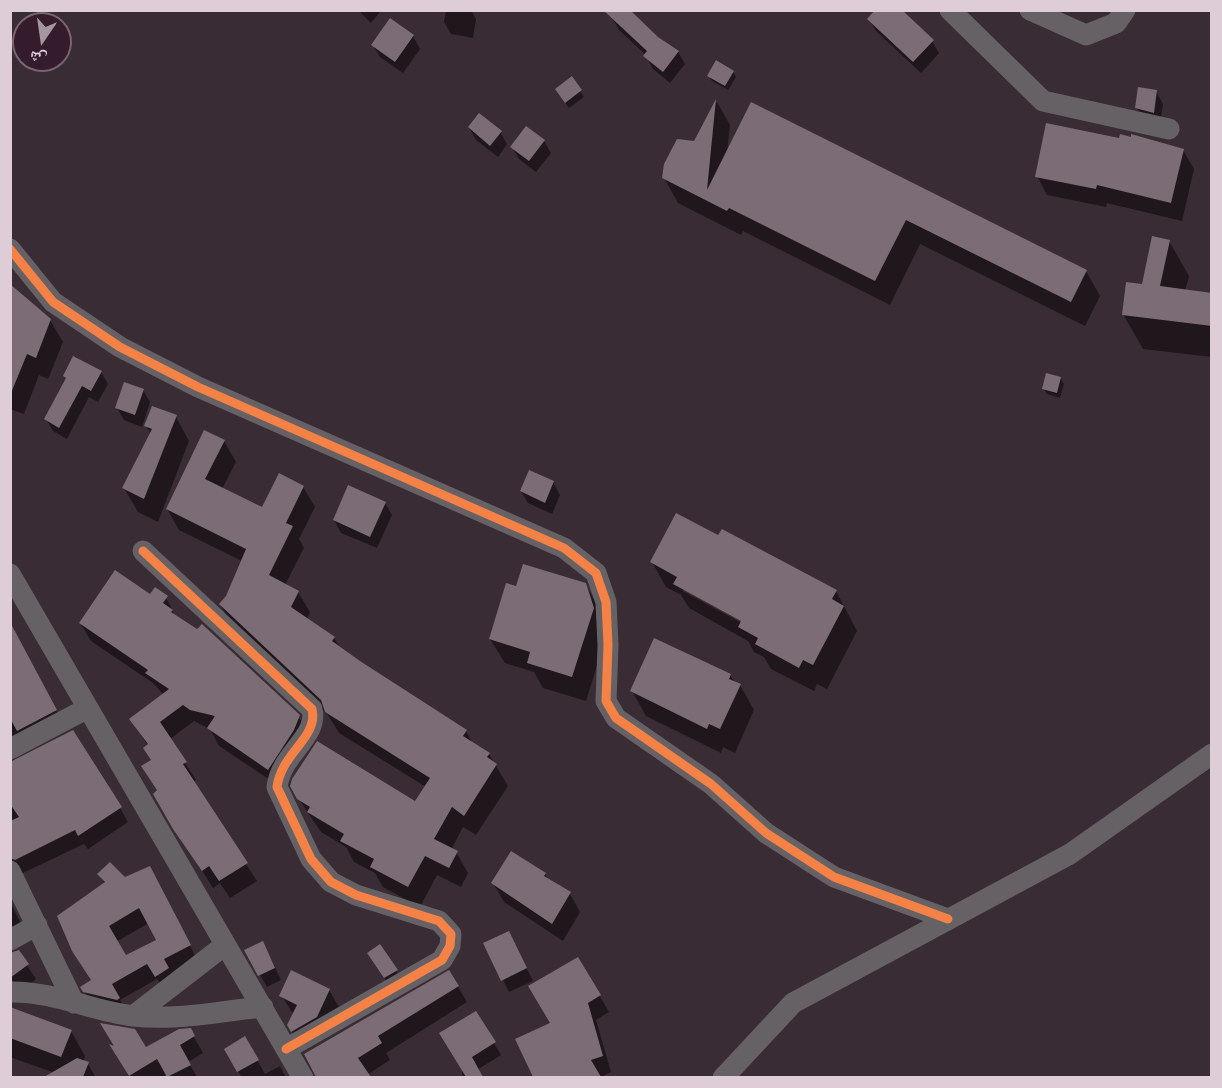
<!DOCTYPE html>
<meta charset="utf-8">
<style>
body{margin:0}
#map{position:relative;width:1222px;height:1088px;overflow:hidden;background:#3a2c35;font-family:Karla,"Noto Naskh Arabic",sans-serif}
canvas{display:block}
.frame{position:absolute;inset:0;border:12px solid #decdd6;pointer-events:none}
.north{position:absolute;left:12px;top:12px;width:60px;height:60px;box-sizing:border-box;background:#351c2c;border:2px solid #796370;border-radius:50%;rotate:193deg;font-size:16px;font-weight:700;line-height:24px;text-align:center;color:#decdd6}
.north::after{content:'';display:block;margin:auto;width:21px;height:27px;background:#a5959e;clip-path:polygon(50% 0,100% 100%,50% 72%,0 100%)}
</style>
<div id="map">
<canvas width="1222" height="1088"></canvas>
<div class="frame"></div>
<div class="north">ش</div>
</div>
<script>
const ctx = document.querySelector('canvas').getContext('2d');
ctx.lineJoin = 'round';
function fillPath(path, color) { ctx.fillStyle = color; ctx.fill(path, 'evenodd'); }
function trace(path, color, width, dash) { ctx.strokeStyle = color; ctx.lineWidth = width; ctx.lineCap = dash ? 'butt' : 'round'; ctx.setLineDash(dash || []); ctx.stroke(path); }
fillPath(new Path2D(`
 M358,10h21l1,2 -9,11z
 M446,10h25l5,9 -3,19 -22,-4 -7,-12z
 M612,18l45,20 21,14 7,12 -15,19 -18,-15 -6,-13 -27,-25z
 M869,19l63,22 7,12 -18,20 -45,-42z
 M391,20l22,16 7,13 -17,24 -23,-16 -7,-12z
 M733,72l3,5 -8,13 -16,-9 -3,-5z
 M572,79l12,18 -15,11 -9,-13z
 M1156,91l7,13 -3,20 -16,-4 -7,-12z
 M717,102l13,23 -3,28 359,118 14,25 -15,30 -165,-82 -30,61 -147,-74 -2,4 -63,-32 -14,-25 31,-36z
 M469,127l31,5 7,12 -9,13 -22,-17z
 M544,141l7,12 -15,19 -17,-13 -7,-12z
 M1183,150l11,19 -12,52 -75,-18 -1,4 -59,-12 -10,-19z
 M1169,241l20,35 -4,15 27,3v63l-69,-8 -20,-35z
 M10,286l40,34 13,22 -15,37 -9,-4 -15,39 -14,-5z
 M101,372l7,12 -10,18 -9,-5 -22,42 -14,-8 -7,-12 21,-39 -2,-4z
 M1060,378l4,6 -4,14 -13,-4 -3,-5z
 M143,390l7,12 -8,25 -18,-7 -7,-12z
 M176,417l13,24 -31,81 -20,-10 -14,-24 27,-54 -5,-8z
 M224,441l12,21 -14,27 41,20 40,-22 12,20 -16,32 5,9 -19,37 13,7 12,20 -3,7 27,19 7,11 125,82 7,13 16,10 19,32 -32,49 -13,-8 -12,23 5,2 12,21 -7,14 -24,-12 -17,32 -37,-20 -8,-14 -21,-11 -8,-15 -25,-15 -23,-34 118,5 10,-16 -87,-54 -11,-18 -96,-90 -12,-21 7,-7 15,-36 -63,-31 -12,-21z
 M553,482l7,13 -8,19 -24,-11 -7,-12z
 M385,503l7,12 -15,33 -36,-15 -7,-13z
 M719,537l117,54 21,40 -30,58 -10,-5 -3,7 -43,-22 -7,-12 -10,-5 -6,-11 -59,-33 -8,-13 -15,-8 -14,-25zM683,588l65,36 -1,2 -64,-35z
 M585,584l15,26 7,23 -21,68 -43,-13 -9,-16 -29,-9 -15,-24z
 M150,596l16,1 9,19 123,100 11,18 -30,52 -60,-40 -9,-17 -16,-8 -24,18 26,41 -3,2 64,99 -27,17 -10,-15 -7,5 -59,-94 4,-3 -10,-45 -17,-27 33,-24 -11,-12 -62,-42 -11,-18z
 M10,627l54,98 -54,29z
 M730,675l5,8 5,2 14,25 -19,43 -12,-6 -2,6 -75,-37 -14,-25z
 M10,763l110,45 8,14 -40,27 -4,-5 -61,29 -13,3z
 M99,874l59,9 40,78 -33,30 -8,-12 -37,21 8,14 -35,-7 -11,-20 10,-5 13,-98zM149,923l9,17 -33,17 -9,-15z
 M545,874l4,7 21,13 10,18 -17,29 -59,-39 -11,-19z
 M10,902l17,33 -17,10z
 M515,945l18,36 -24,11 -6,-12z
 M380,946l24,37 -12,7 -16,-25z
 M246,951l23,4 12,25 -14,7z
 M18,952l18,27 -15,12 -11,-14z
 M578,959l31,53 -13,8 15,52 -12,6h-65l-17,-38 35,-16z
 M292,972l37,18 11,19 -37,40 -14,-24 5,-10 -13,-20z
 M449,972l18,30 -81,51 4,7 -23,15 2,3h-52l-11,-24z
 M10,1008l61,23 14,25 -2,6 5,2 8,14h-49l8,-5 -45,-16z
 M476,1013l25,42 -24,15 5,8h-18l-2,-4z
 M190,1030l13,23 -15,9 10,16h-29l-2,-4 -5,4h-32l-17,-31 32,2z
 M245,1038l20,36 15,-8 6,12h-44l-16,-29z`), '#0007');
fillPath(new Path2D(`
 M603,10h27l28,27 21,14 -16,21 -20,-16 4,-5z
 M875,10h27l32,30 -21,22 -46,-43z
 M390,18l24,17 -19,27 -24,-17z
 M716,60l18,11 -9,15 -18,-10z
 M572,76l10,14 -17,13 -10,-14z
 M1138,87l19,3 -3,23 -19,-5z
 M716,99l-9,91 44,-88 336,168 -16,32 -165,-82 -31,61 -146,-73 -2,3 -65,-33 2,-14 13,-25 17,2z
 M479,113l23,18 -12,15 -22,-19z
 M1046,123l73,15 1,-4 11,3v-3l53,15 -13,54 -74,-18 -1,4 -61,-12z
 M526,126l19,14 -16,21 -19,-14z
 M1152,236l18,4 -10,46 52,7v33l-90,-11 4,-33 16,2z
 M10,284l41,35 -15,39 -9,-4 -16,39z
 M73,356l29,15 -11,20 -9,-5 -23,42 -15,-9 22,-41 -3,-2z
 M1046,373l15,4 -4,16 -15,-4z
 M124,382l20,7 -9,26 -20,-7z
 M152,406l25,9 -33,84 -22,-11 30,-59 -8,-3z
 M204,430l21,10 -20,39 57,28 17,-34 25,13 -18,37 7,3 -24,49 30,16 -8,16 44,30 -3,4 28,20 107,69 -4,6 27,17 -3,4 10,7 -33,52 -12,-9 -18,32 24,12 -9,17 -24,-12 -17,31 -38,-20 4,-8 -34,-18 4,-7 -37,-22 3,-5 -13,-8 -7,-13 2,-7 25,-38 98,60 15,-23 -105,-66 -4,-12 -102,-96 7,-8 20,-47 -80,-40z
 M529,470l25,11 -9,22 -25,-12z
 M348,485l38,17 -16,35 -37,-17z
 M676,513l42,22 4,-6 115,61 -5,9 12,7 -31,59 -10,-5 -4,8 -44,-24 3,-6 -20,-11 3,-6 -68,-37 4,-7 -27,-15z
 M523,564l63,19 8,25 -22,69 -45,-14 3,-11 -41,-13 17,-56 10,3z
 M115,570l35,24 5,-7 13,9 -5,7 10,7 -2,2 26,17 5,-5 98,91 -6,15 -26,40 -61,-42 8,-12 -25,-6 -7,-5 -23,17 27,40 -4,2 65,99 -29,18 -10,-15 -7,5 -29,-42 -20,-35 4,-4 -16,-24 10,-6 -8,-12 5,-4 -19,-25 40,-30 -24,-16 3,-3 -69,-47z
 M10,622l47,88 -40,21 -7,-13z
 M654,638l77,36 -2,5 12,5 -21,45 -11,-5 -2,5 -77,-38z
 M73,730l49,77 -44,29 -3,-6 -60,30 -5,-2v-37l9,-4 -9,-13v-42z
 M511,851l35,22 -2,3 27,16 -19,32 -61,-41z
 M110,862l15,15 25,-11 41,79 -27,14 5,9 -14,9 -8,-13 -35,20 8,14 -3,2 -34,-8 -3,-5 11,-7 -19,-29 -15,-35 48,-34 -8,-8zM139,908l17,32 -30,15 -17,-29z
 M509,931l18,37 -26,13 -18,-38z
 M263,941l12,27 -17,8 -14,-26z
 M380,944l18,26 -14,8 -17,-25z
 M19,950l10,14 -19,14v-25z
 M578,957l23,38 -13,8 15,53 -12,4 10,17h-68l-18,-38 35,-16 -22,-37z
 M291,970l39,19 -13,28 -26,15 -4,-7 10,-20 -18,-9z
 M449,970l10,16 -81,50 4,7 -24,15 13,19h-55l-12,-23z
 M10,1007l62,23 -11,27 -51,-19z
 M476,1011l20,31 -24,15 11,20h-17l-27,-44z
 M100,1023l35,6 11,18 33,-18 12,-1 4,8 -15,9 11,20 -24,12 -10,-18 -28,17 -20,-32 5,2z
 M245,1036l14,24 -22,12 -13,-23z
 M77,1058l12,4 -6,15h-39z`), '#7c6c76');
trace(new Path2D(`
 M950,10l93,91 126,28
 M1030,10l56,25 30,-12 9,-13
 M10,249l43,53 67,45 78,40 366,161 32,25 10,29 2,43 -2,56 10,17 95,66 55,49 68,44 114,42
 M143,551l169,158c7,28 -31,44 -35,78l34,72 20,23 25,13 83,26 12,13 -1,12 -8,14 -156,89
 M10,574l293,504
 M10,749l78,-41
 M10,871l64,132
 M10,940l27,-15
 M10,992c43,-1 81,19 123,24 42,5 88,-5 130,-9
 M133,1016l92,-71
 M723,1078l70,-75 277,-149 142,-100`), '#666164', 21);
trace(new Path2D(`
 M10,249l43,53 67,45 78,40 366,161 32,25 10,29 2,43 -2,56 10,17 95,66 55,49 68,44 114,42
 M143,551l169,158c7,28 -31,44 -35,78l34,72 20,23 25,13 83,26 12,13 -1,12 -8,14 -156,89`), '#f48246', 9);
</script>
